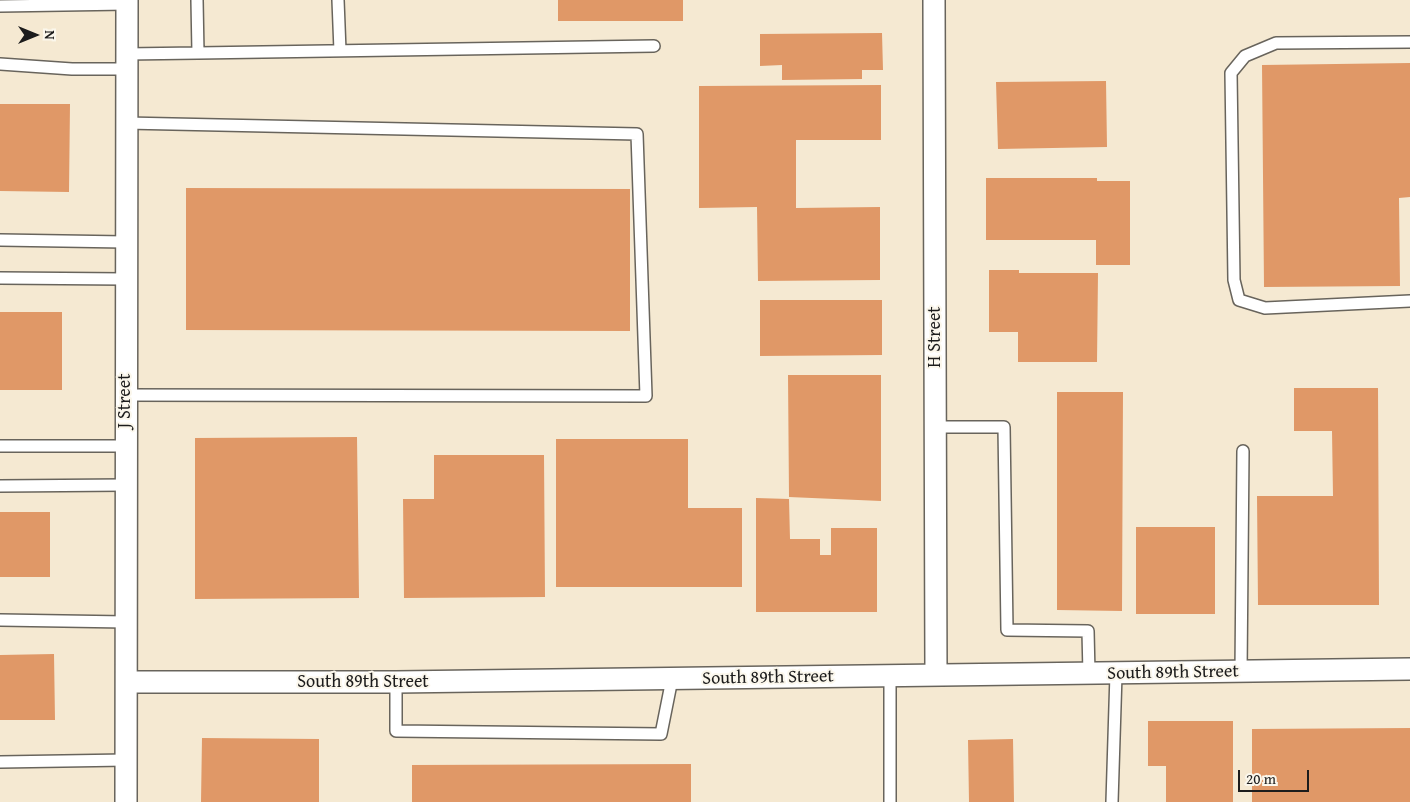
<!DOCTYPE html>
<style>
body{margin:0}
#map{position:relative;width:1410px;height:802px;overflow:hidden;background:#f5e9d2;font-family:"Gentium Book Plus",serif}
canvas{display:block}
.north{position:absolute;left:10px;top:10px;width:50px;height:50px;-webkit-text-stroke:4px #fbf7ec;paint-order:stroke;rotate:90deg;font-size:14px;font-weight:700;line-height:20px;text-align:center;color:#1c1c1c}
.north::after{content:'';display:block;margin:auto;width:18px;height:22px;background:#1c1c1c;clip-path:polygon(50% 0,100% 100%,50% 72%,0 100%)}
.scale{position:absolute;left:1238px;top:770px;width:71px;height:22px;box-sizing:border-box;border:2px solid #1c1c1c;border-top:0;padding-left:6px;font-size:15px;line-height:18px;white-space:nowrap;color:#1c1c1c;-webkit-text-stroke:4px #fbf7ec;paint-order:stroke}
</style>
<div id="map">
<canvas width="1410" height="802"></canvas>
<div class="north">N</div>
<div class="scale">20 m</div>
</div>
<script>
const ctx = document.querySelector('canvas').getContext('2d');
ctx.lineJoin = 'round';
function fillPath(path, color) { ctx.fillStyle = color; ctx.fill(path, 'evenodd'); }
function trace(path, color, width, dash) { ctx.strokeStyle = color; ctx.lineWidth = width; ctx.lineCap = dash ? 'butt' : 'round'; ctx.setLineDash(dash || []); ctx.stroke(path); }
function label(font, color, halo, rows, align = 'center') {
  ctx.font = font + ' "Gentium Book Plus",serif'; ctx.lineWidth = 4; ctx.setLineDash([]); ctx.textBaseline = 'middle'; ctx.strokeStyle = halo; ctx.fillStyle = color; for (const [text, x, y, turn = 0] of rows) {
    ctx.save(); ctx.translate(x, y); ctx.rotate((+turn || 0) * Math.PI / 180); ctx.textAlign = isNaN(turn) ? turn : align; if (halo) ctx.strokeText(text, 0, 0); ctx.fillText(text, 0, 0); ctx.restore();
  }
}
fillPath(new Path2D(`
 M558,0h125v21h-125z
 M882,33l1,37h-21v9l-80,1v-15l-22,1v-32z
 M1410,63v134l-11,1 1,88 -136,1 -2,-222z
 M1106,81l1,66 -109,2 -2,-67z
 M881,85v55h-85v68l84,-1v73l-122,1 -1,-74 -58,1v-122z
 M0,104h70l-1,88 -69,-1z
 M986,178h111v3h33v84h-34v-25h-110z
 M186,188l444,1v142l-444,-1z
 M989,270h30v3h79l-1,89h-79v-30h-29z
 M760,300h122v55l-122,1z
 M0,312h62v78h-62z
 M788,375h93v126l-92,-4z
 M1294,388h84l1,217h-121l-1,-109h76l-1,-65h-38z
 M1057,392h66l-1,219 -65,-1z
 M357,437l2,161 -164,1v-161z
 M556,439h132v69h54v79h-186z
 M434,455h110l1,142 -141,1 -1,-99h31z
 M756,498l33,1 1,40h30v16h11v-27h46v84h-121z
 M0,512h50v65h-50z
 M1136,527h79v87h-79z
 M54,654l1,66h-55v-65z
 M1148,721h85v81h-67v-36h-18z
 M1410,728v74h-158v-73z
 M202,738l117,1v63h-118z
 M1013,739l1,63h-45l-1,-62z
 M691,764v38h-279v-37z`), '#e09867');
const lane = new Path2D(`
 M197,0l1,53 456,-7
 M338,0l2,51
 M0,6l127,-2
 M1410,42l-134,1 -31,13 -14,17 3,207 5,20 26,8 145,-7
 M126,54l72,-1
 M0,64l72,5h54
 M0,240l125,2
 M0,278l125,1
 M125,395l521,1 -9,-262 -511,-11
 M935,427h69l3,203 81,1 1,43
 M0,446h125
 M0,486l125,-1
 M0,620l126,2
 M1241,672l2,-221
 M890,676v126
 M396,682v49l265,3 11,-55
 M0,762l126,-2
 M1112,802l4,-128`);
const street = new Path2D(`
 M934,0l2,675
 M127,682h269l1014,-13
 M126,802l1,-802`);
trace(lane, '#68645c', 14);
trace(street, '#68645c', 24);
trace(lane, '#fff', 11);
trace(street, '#fff', 21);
label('18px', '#1c1c1c', '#fbf7ec', [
 ["H Street",935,337,-90],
 ["J Street",125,401,-90],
 ["South 89th Street",1173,673,-1],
 ["South 89th Street",768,678,-1],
 ["South 89th Street",363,682]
]);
</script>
